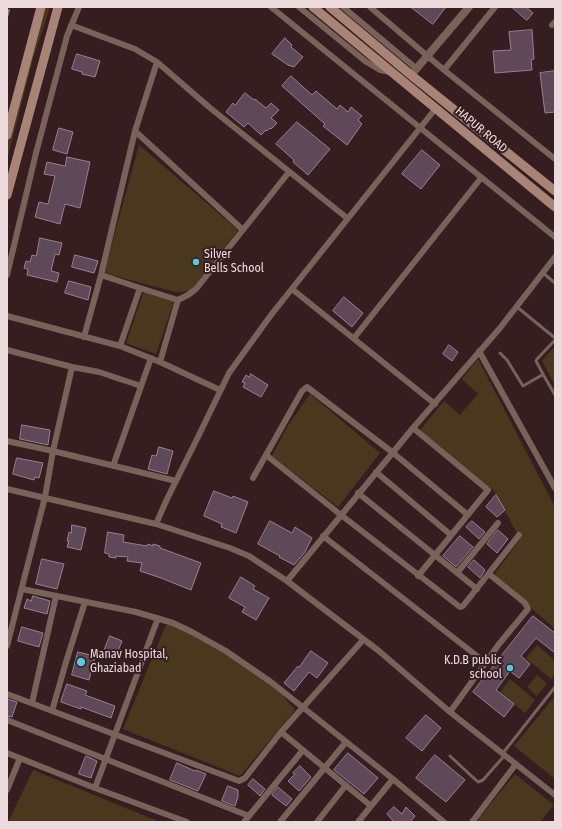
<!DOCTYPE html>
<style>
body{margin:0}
#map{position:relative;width:562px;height:829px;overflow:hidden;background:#361d20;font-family:"Fira Sans Condensed",sans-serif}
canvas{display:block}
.frame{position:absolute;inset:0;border:8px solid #ecdadc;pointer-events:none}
</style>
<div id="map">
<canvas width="562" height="829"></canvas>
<div class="frame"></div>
</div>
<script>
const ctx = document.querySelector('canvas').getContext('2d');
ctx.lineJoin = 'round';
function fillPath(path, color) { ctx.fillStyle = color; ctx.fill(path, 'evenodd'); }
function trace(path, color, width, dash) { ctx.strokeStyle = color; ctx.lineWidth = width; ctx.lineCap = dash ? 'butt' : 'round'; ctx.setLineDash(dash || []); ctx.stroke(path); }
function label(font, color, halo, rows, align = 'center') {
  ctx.font = font + ' "Fira Sans Condensed",sans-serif'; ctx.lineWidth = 4; ctx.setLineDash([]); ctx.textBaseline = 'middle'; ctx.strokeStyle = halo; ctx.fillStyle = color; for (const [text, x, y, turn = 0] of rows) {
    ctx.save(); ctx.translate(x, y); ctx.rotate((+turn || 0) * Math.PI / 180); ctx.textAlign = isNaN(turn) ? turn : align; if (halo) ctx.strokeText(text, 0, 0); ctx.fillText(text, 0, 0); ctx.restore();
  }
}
fillPath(new Path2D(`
 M45,7h5l-17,52 -26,101v-17l19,-73z
 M139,145l99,85 -47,61 -15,1 -72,-19z
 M144,291l30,10 -18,53 -30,-11z
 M555,346v39l-13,-24z
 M478,359l77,148v122l-61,-54 26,-36 -26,-48 -75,-60 25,-30 16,14 18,-21 -16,-15z
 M310,394l70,59 -42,54 -66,-51 15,-29z
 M168,624l24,8 34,19 53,40 16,19 -55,66 -117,-47 42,-102z
 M537,645l18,16v13l-4,5 -25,-21z
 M537,675l10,9 -10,12 -10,-9z
 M510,679l25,21 -10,13 -25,-21z
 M555,696v83l-41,-33z
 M33,770l127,52h-152z
 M515,774l39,31 -14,17h-64z`), '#4a381e');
const building = new Path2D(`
 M411,7h35l-13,17z
 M512,7h14l7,6 -6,7z
 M532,30l2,29 -3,1 1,10 -37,3 -2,-22 18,-1 -2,-18z
 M285,38l7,7 -1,2 12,10 -9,10 -6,-2 -16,-11z
 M77,54l23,7 -5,16 -13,-3v-2l-10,-3z
 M555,71v41l-10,1 -5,-40z
 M291,76l21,19 4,-4 21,18 3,-4 8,7 3,-5 11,9 -4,4 4,4 -15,21 -24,-19 2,-2 -43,-38z
 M245,93l9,7 1,-1 11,9 5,-5 8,7 -8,8 6,5 -6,6 -1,-1 -3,3 -1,-1 -5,5 -13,-12 -4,4 -18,-15 7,-9 2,2z
 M297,122l33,27 -22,26 -15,-13 1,-2 -18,-16z
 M59,128l14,4 -6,22 -14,-4z
 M422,150l18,15 -19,24 -19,-15z
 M67,157l23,5 -10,46 -15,-4 -5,20 -25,-7 4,-15 9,2 7,-28 -11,-2 3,-12 18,4z
 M40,238l22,5 -3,12 -4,-1 -4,17 8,2 -2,9 -30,-7 1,-6 -4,-1 2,-7 4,1 2,-7 4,1z
 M75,255l23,6 -4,12 -22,-6z
 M69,281l22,6 -3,13 -23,-7z
 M344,297l19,16 -11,14 -19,-16z
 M449,345l9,7 -6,9 -9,-7z
 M251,374l17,11 -7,12 -18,-10 2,-4 -3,-1 4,-7 3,2z
 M22,425l28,5 -2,15 -28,-6z
 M159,447l14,4 -6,23 -19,-5 4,-14 4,1z
 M17,458l26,5 -4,15 -4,-1 -1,3 -21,-6z
 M214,491l18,7 1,-2 15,6 -12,31 -15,-6 1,-3 -18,-8z
 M496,495l9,15 -8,7 -11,-10z
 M270,521l22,12 3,-6 17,11 -7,14 -11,13 -15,-8 1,-1 -22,-12z
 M472,521l13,11 -6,7 -13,-12z
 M72,525l14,3 -5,22 -14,-3 2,-6h-2l2,-9 2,1z
 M498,530l10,9 -11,14 -10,-9z
 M108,532l16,3 -1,7 24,4 1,-2 5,2v-2l7,2v2l41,15 -10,27 -30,-12 -21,-7 2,-8 -15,-2 1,-4 -12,-1v2l-7,-1v-3l-4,-1z
 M460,536l13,11 -17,20 -13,-11z
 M42,559l22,5 -7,25 -21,-5z
 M474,560l11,10 -5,8 -12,-11z
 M241,577l14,9 -2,3 16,9 -13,22 -14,-8 3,-5 -16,-9z
 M33,596l17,5 -3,13 -23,-6 3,-9 4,2z
 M533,616l22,17v20l-19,-15 -15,18 9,8 -11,14 -9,-7 -14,19 18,14 -10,13 -31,-25z
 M22,627l21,6 -4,14 -21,-6z
 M110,636l12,5 -6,15 -12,-5z
 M311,651l17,12 -11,15 -8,-6 -15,19 -10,-8 14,-17 1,1z
 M78,652l17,4 -6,24 -17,-5z
 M67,684l20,7 -2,4 30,11 -4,12 -30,-11v2l-20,-7z
 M7,699l10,3 -5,15 -5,-1z
 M426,715l15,13 -19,23 -16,-13z
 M348,753l30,25 -14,16 -30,-24z
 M435,755l30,25 -19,22 -30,-24z
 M86,756l11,5 -6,17 -12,-4z
 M177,763l18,8 1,-1 10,4 -8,17 -28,-11z
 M300,766l11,11 -12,14 -11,-10 7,-7 -2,-1z
 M253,779l12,10 -5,7 -12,-11z
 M228,786l10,4v7l-3,9 -13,-5z
 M278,787l14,12 -6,7 -14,-11z
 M394,807l8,7 4,-7 9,9 -5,6h-16l-7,-8z`);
fillPath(building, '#5f4858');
trace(building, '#9a8092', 1);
trace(new Path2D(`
 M543,273l12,10
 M517,307l38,31
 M500,353l7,7 16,26 19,-11 2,1 11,19
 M544,376l-8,-15 1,-2 18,-19
 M503,753l52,-66
 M450,756l28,26 5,-2 22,-25`), '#796259', 3);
trace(new Path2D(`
 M271,7l284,230
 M299,7l66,54 15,9 10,2
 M343,7l74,62
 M370,7l74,63 111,89
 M71,25l64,24 22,13 52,45 138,111
 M552,25l3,-3
 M444,70l51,-63
 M135,131l107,98
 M7,275l29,-122 31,-117 12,-29
 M101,275l39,13
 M292,289l143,115
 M7,316l113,30 40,16 60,28
 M84,337l17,-62 34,-144 22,-69
 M354,338l127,-160
 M120,346l20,-58 38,12
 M7,350l65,17 -19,84 -8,46 -38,149
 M479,351l76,137
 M160,362l18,-62 10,-5 8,-6 93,-117
 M72,367l27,5 42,14
 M413,428l75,62 -70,86
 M7,441l46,10 123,30
 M266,455l75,60 119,92 3,-1 56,-71
 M113,466l38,-108
 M376,472l75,63
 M253,478l49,-87 5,-4 85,65 76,63
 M7,489l149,35 74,24 19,8 38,25 92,70 71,61 105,83
 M358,493l119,96
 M156,524l11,-25 30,-60 32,-66 42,-58 165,-207
 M323,536l163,127
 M457,573l41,-50
 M287,581l126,-153 87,-100 55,-71
 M22,589l114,23 37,11 19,9 34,19 45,31 122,97 -35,43
 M7,694l232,87 6,-3 36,-46 82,-92
 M32,703l24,-107
 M52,711l14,-49 19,-60
 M450,712l49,-68 29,-35 -3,-6 -36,-29
 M7,720l242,96
 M281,732l90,74
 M7,753l88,35 92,34
 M393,779l51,43
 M95,788l63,-170
 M7,790l13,-32
 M244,822l59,-72
 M280,822l66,-80
 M317,822l29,-37
 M472,822l44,-58`), '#796259', 6);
trace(new Path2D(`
 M411,75l58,-68`), '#796259', 8);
trace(new Path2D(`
 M313,7l242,200
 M330,7l81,68 144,116
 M7,135l34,-128
 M7,195l51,-188`), '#a88476', 9);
trace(new Path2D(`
 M7,17l3,-10`), '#8d777a', 2, [8, 4]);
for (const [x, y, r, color] of [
 [196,262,4,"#53cbdb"],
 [81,662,5,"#53cbdb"],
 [510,668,4,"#53cbdb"]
]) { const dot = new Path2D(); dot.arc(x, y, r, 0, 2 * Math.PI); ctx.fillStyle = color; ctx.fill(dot); trace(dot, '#361d20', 1.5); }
label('12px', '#ecdadc', '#361d20', [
 ["HAPUR ROAD",481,130,40]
]);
label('12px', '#ecdadc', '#361d20', [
 ["Silver",204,255],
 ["Bells School",204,269],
 ["Manav Hospital,",90,655],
 ["Ghaziabad",90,669],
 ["K.D.B public",502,661,"right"],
 ["school",502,675,"right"]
], 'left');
</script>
